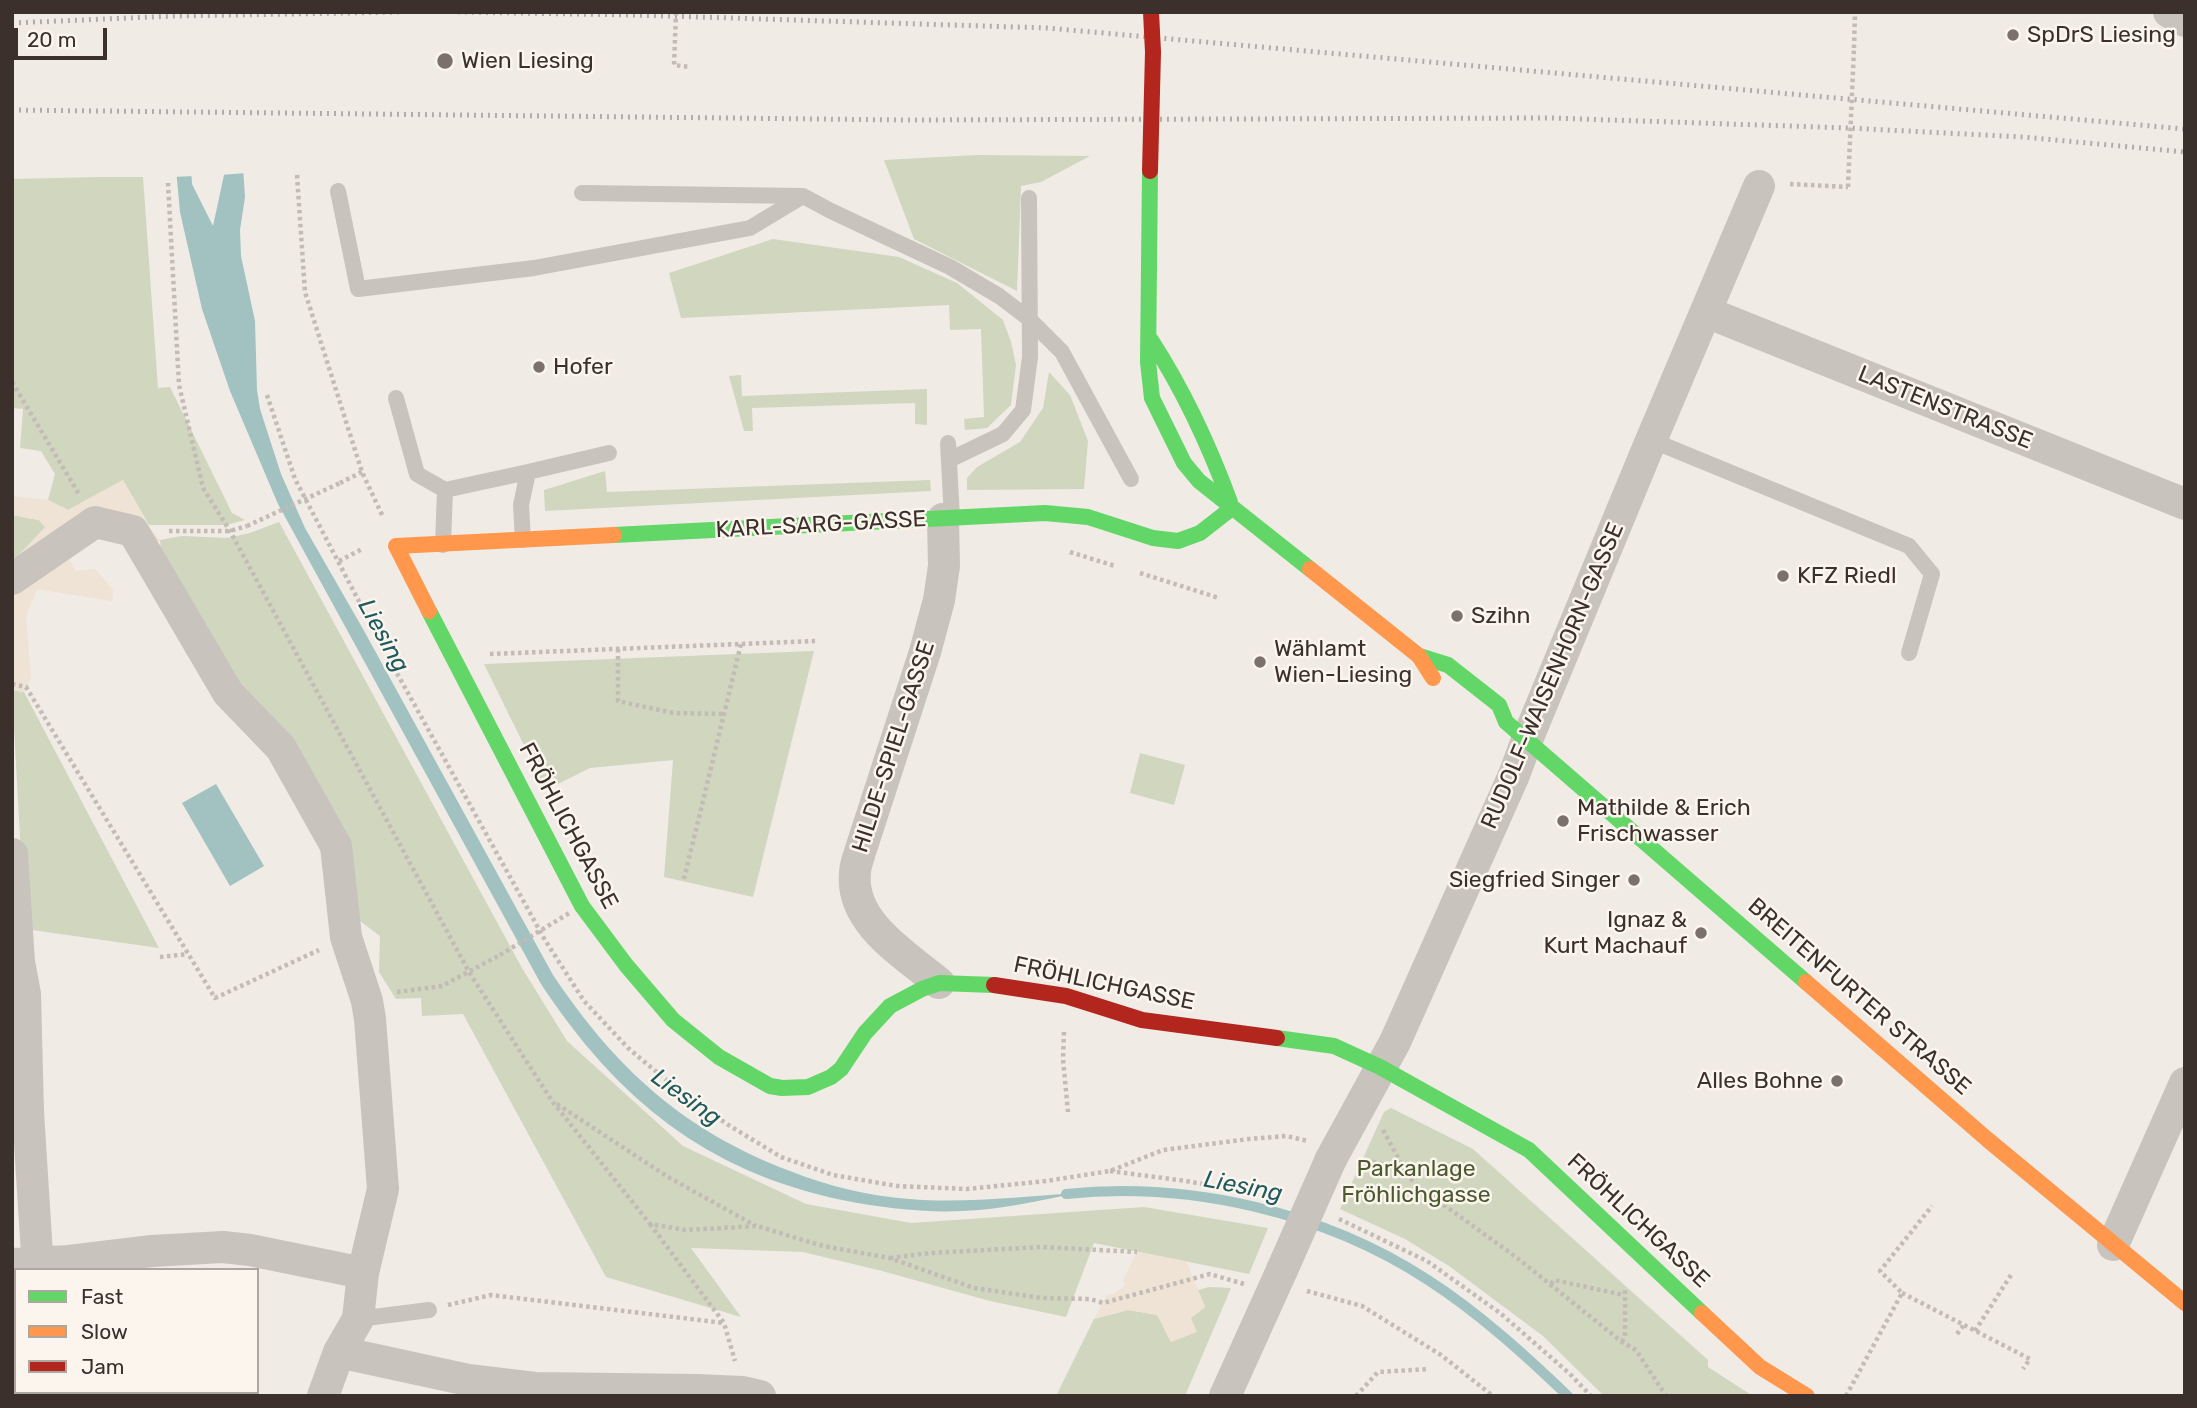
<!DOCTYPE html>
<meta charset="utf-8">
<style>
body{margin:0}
#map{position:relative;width:2197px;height:1408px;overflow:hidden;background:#f0ebe5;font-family:Rubik,sans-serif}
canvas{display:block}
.frame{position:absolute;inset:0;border:14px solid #3b302b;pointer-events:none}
.legend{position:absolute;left:14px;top:1268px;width:245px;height:126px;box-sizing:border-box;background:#fbf5ee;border:2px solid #aea6a0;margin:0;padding:9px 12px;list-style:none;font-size:21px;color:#3b302b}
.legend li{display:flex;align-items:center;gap:14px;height:35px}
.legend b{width:35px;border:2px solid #aea6a0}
.scale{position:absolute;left:14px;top:28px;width:93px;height:32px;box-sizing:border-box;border:4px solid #3b302b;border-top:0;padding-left:9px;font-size:21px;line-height:24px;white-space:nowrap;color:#3b302b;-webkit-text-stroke:5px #fbf5ee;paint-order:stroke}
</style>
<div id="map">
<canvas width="2197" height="1408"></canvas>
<div class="frame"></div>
<ul class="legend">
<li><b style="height:9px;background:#63d668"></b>Fast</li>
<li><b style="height:9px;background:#ff974d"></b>Slow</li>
<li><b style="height:9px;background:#b3261e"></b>Jam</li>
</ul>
<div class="scale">20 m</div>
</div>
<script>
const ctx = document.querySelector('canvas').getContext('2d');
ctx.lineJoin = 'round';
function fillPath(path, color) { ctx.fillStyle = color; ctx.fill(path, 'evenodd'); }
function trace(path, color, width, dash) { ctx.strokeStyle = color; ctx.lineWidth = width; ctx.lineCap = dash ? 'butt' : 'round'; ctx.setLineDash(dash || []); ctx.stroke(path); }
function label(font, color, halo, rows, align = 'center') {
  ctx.font = font + ' Rubik,sans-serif'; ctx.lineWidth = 5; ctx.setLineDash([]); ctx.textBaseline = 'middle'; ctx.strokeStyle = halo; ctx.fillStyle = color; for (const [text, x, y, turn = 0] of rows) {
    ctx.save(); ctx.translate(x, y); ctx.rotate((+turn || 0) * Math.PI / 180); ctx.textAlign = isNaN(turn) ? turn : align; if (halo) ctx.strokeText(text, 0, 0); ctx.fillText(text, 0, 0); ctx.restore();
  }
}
fillPath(new Path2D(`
 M977,155l113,1 -49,26 -20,4 -4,105 -103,-52 -30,-79z
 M100,177h43l15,211 12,-1 62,126 13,7 -19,5h-77l-26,-45 -55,30 -20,-10 7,-26 -14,-23 -21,-3 3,-39 -11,-1v-229z
 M773,239l126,18 58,26 46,37 8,22 5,23 -5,40 -24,23 -22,2 -1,-11 20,-2 -3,-88 -31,1 -1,-25 -268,13 -12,-45z
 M1049,372l21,23 18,46 -4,48 -117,1v-12l10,-11 43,-25 23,-34z
 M741,375l1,21 185,-7v36l-12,-1v-21l-163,5 1,23h-9l-15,-55z
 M605,471l2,21 323,-12 1,11 -386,20 -1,-21z
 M12,515l27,5 7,7 -29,30 -5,1z
 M279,522l243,446 45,73 116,105 123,58 105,19 233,-16 124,21 -19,46 -155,-31 -28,74 -76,-16 -108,-30 -79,-19 -112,-4 50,69 -135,-40 -143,-263 -41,2 -1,-18 -25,1 -17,-27 1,-36 -20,-15 -124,-233 -74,-127 -2,-21 22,-4 45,2 23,-5z
 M814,651l-61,246 -89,-20 9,-117 -83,8 -44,22 -62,-126z
 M12,690l12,2 135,256 -134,-19z
 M1140,753l45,12 -11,40 -44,-12z
 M1391,1108l82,41 235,211v7l45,29h-149l-61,-60 -94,-70 -44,-27 -65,-30 44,-97z
 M1209,1287l22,1 -46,108h-129l38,-77 34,-9 30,5 13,27 20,-24 14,-11 -7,-17z`), '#d1d6bf');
fillPath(new Path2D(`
 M123,480l29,51 8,9 -14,13 -44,-17 -34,21 8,14 19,-2 18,21 -1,11 -75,-12 -11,27 5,63 -7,13 -12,-2v-132l5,-1 28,-30 -6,-7 -27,-5v-19l36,4 20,10z
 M1137,1252l49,9 19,46 -14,11 6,14 -26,10 -14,-27 -29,-5 -34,9 13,-24 7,-1 11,-9 -2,-5z`), '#eee3d5');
fillPath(new Path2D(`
 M182,28l10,156 21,42 11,-51 -2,-32 18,-22 5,76 -5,33 1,26 14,65 2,69 3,19 21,65 24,54 58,101 190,346c63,94 131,156 237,196 38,15 78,25 119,28 56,5 114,-3 170,-6 -33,6 -67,14 -100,17 -46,4 -92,-1 -137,-10 -137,-29 -225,-101 -301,-216l-263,-480 -48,-113 -28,-82 -22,-97 -12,-129z
 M216,784l48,82 -34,20 -48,-83z`), '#a1c2c1');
fillPath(new Path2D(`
 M171,12h18l-4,35 9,129 -21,1 -9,-94 4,-57z
 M213,12h23l11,161 -27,2z`), '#f0ebe5');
trace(new Path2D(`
 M1066,1194c123,-13 258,18 362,86 51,33 96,74 140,116`), '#a1c2c1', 10);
trace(new Path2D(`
 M1854,48l1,-36
 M297,175l8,117 57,180 21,45
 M168,183l11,202 24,103 27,43 239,441 83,129 98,123 35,6 72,-4 66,20 67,12 84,30 68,10 48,1 13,4 107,-29 34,10
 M1790,184l58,3
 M12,382l68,114
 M267,395l28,84 93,178 157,283 39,61 44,47 56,47 46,31 51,31 52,18 64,11 70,3 79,-8 64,-10 53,-21 86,-11 37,-3 22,5
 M340,483l22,-11
 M169,531h61l17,-5
 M1070,552l45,14
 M339,561l23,-12
 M1140,573l79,25
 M618,649v52l55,12 51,1
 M490,654l325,-13
 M12,684l14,3 189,311 104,-48
 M684,879l57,-235
 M160,957l28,-3
 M397,992l45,-6 58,-31
 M1064,1032l-1,27 5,53
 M557,1104l111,73 88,49
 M1383,1130l25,46 11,11 97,70 106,85 14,8 30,46
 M1366,1161l16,3 26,12
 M1110,1171l76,10 95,17
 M1339,1219l88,42 73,52 70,61 21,22
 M650,1224l74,99 11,38
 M890,1258l40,-5 112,-6 95,5
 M1551,1284l3,-4 70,15
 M1307,1291l55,15 79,49 52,41
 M1902,1293l128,66 -7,10
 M448,1305l43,-10 233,28
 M1975,1331l36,-56
 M1957,1334l7,-9
 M1622,1342l3,-5v-50
 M1356,1396l22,-24 51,-3
 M1846,1396l56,-103 -22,-22 52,-65`), '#c2bbb6', 4.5, [3.5, 3.5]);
trace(new Path2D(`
 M338,191l20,98 176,-21 216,-40 53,-32
 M582,193l221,3 28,15 119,56 49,29 29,22 34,34 69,127
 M396,398l21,76 28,16
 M1651,440l258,106 23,28 -23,79
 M948,443l4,75
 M949,460l54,-26 20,-24 7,-53 -1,-159
 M528,472l81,-19
 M443,545l2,-55 83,-18 -7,33 2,35
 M358,1319l71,-9`), '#c9c3be', 16);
trace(new Path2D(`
 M2169,12l16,9
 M1706,312l479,192
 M12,579l83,-57 38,9 95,162 53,55 55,98 10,91 21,64 3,18 13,170 -20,84 -5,46 -19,33 -16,44
 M12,854l7,108 6,32 3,118 10,158
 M939,983c-33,-28 -89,-60 -84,-110 0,-7 3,-14 5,-21l65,-200 14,-52 5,-34 -1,-47
 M1331,1159l64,-117 119,-267 13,-35 120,-290 112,-264
 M2113,1245l72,-162
 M12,1264l57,-3 83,-10 71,-4 27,3 113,23
 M339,1352l129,28 67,8 162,2 46,2 17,4
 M45,1392l1,4
 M1225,1396l57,-126`), '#c9c3be', 32);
trace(new Path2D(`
 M1150,171l-2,191 4,36 32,65 15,18 111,88
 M1151,340c33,51 58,105 79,162
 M614,535l431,-22 43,4 65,21 25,3 22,-8 32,-25
 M429,611l153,295 44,59 47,55 46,37 51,29 12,2 26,-1 23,-10 10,-8 24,-36 25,-27 32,-17 17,-6 55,2
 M1419,656l29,9 51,40 7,17 300,260
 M1277,1038l57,8 46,21 149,83 173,163`), '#63d668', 16);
trace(new Path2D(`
 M1310,569l109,87 14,22
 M429,611l-33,-65 218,-11
 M1806,982l182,158 197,163
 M1702,1313l58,54 47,29`), '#ff974d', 16);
trace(new Path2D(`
 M994,985l72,11 76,24 135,18`), '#b3261e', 16);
trace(new Path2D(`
 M458,12l177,3 412,13 1138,101
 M12,23l163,-7 226,-4
 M12,110l894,10 646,-2 296,10 175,9 162,15`), '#b1aca8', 5, [2, 5]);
trace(new Path2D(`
 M676,12l-2,53 16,2
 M1848,187l6,-139
 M247,526l93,-43
 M500,955l71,-43`), '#c2bbb6', 4.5, [3.5, 3.5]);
trace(new Path2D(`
 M1282,1270l49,-111`), '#c9c3be', 32);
trace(new Path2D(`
 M1150,171l3,-119 -2,-40`), '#b3261e', 16);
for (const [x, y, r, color] of [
 [2013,35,7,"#7a716c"],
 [445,61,9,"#7a716c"],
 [539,367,7,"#7a716c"],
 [1783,576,7,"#7a716c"],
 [1457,616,7,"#7a716c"],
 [1260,662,7,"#7a716c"],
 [1563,821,7,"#7a716c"],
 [1634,880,7,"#7a716c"],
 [1701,933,7,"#7a716c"],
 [1837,1081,7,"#7a716c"]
]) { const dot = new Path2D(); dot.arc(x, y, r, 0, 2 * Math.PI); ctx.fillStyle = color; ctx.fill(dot); trace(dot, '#fbf5ee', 2.5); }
label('23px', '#3b302b', '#fbf5ee', [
 ["SpDrS Liesing",2027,35],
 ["Wien Liesing",461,61],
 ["Hofer",553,367],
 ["KFZ Riedl",1797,576],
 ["Szihn",1471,616],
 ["Wählamt",1274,649],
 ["Wien-Liesing",1274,675],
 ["Mathilde & Erich",1577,808],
 ["Frischwasser",1577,834],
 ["Siegfried Singer",1620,880,"right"],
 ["Ignaz &",1687,920,"right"],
 ["Kurt Machauf",1687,946,"right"],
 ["Alles Bohne",1823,1081,"right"]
], 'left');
label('23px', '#3b302b', '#fbf5ee', [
 ["LASTENSTRASSE",1945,408,22],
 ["KARL-SARG-GASSE",821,525,-3],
 ["RUDOLF-WAISENHORN-GASSE",1553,676,-67],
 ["HILDE-SPIEL-GASSE",894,747,-72],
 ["FRÖHLICHGASSE",568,826,62],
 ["FRÖHLICHGASSE",1104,984,12],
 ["BREITENFURTER STRASSE",1859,997,41],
 ["FRÖHLICHGASSE",1638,1221,43]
]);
label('23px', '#4a5a2e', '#fbf5ee', [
 ["Parkanlage",1416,1169],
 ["Fröhlichgasse",1416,1195]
]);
label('italic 24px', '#1f5a5e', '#fbf5ee', [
 ["Liesing",383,636,61],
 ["Liesing",686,1098,36],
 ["Liesing",1243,1187,11]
]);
</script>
